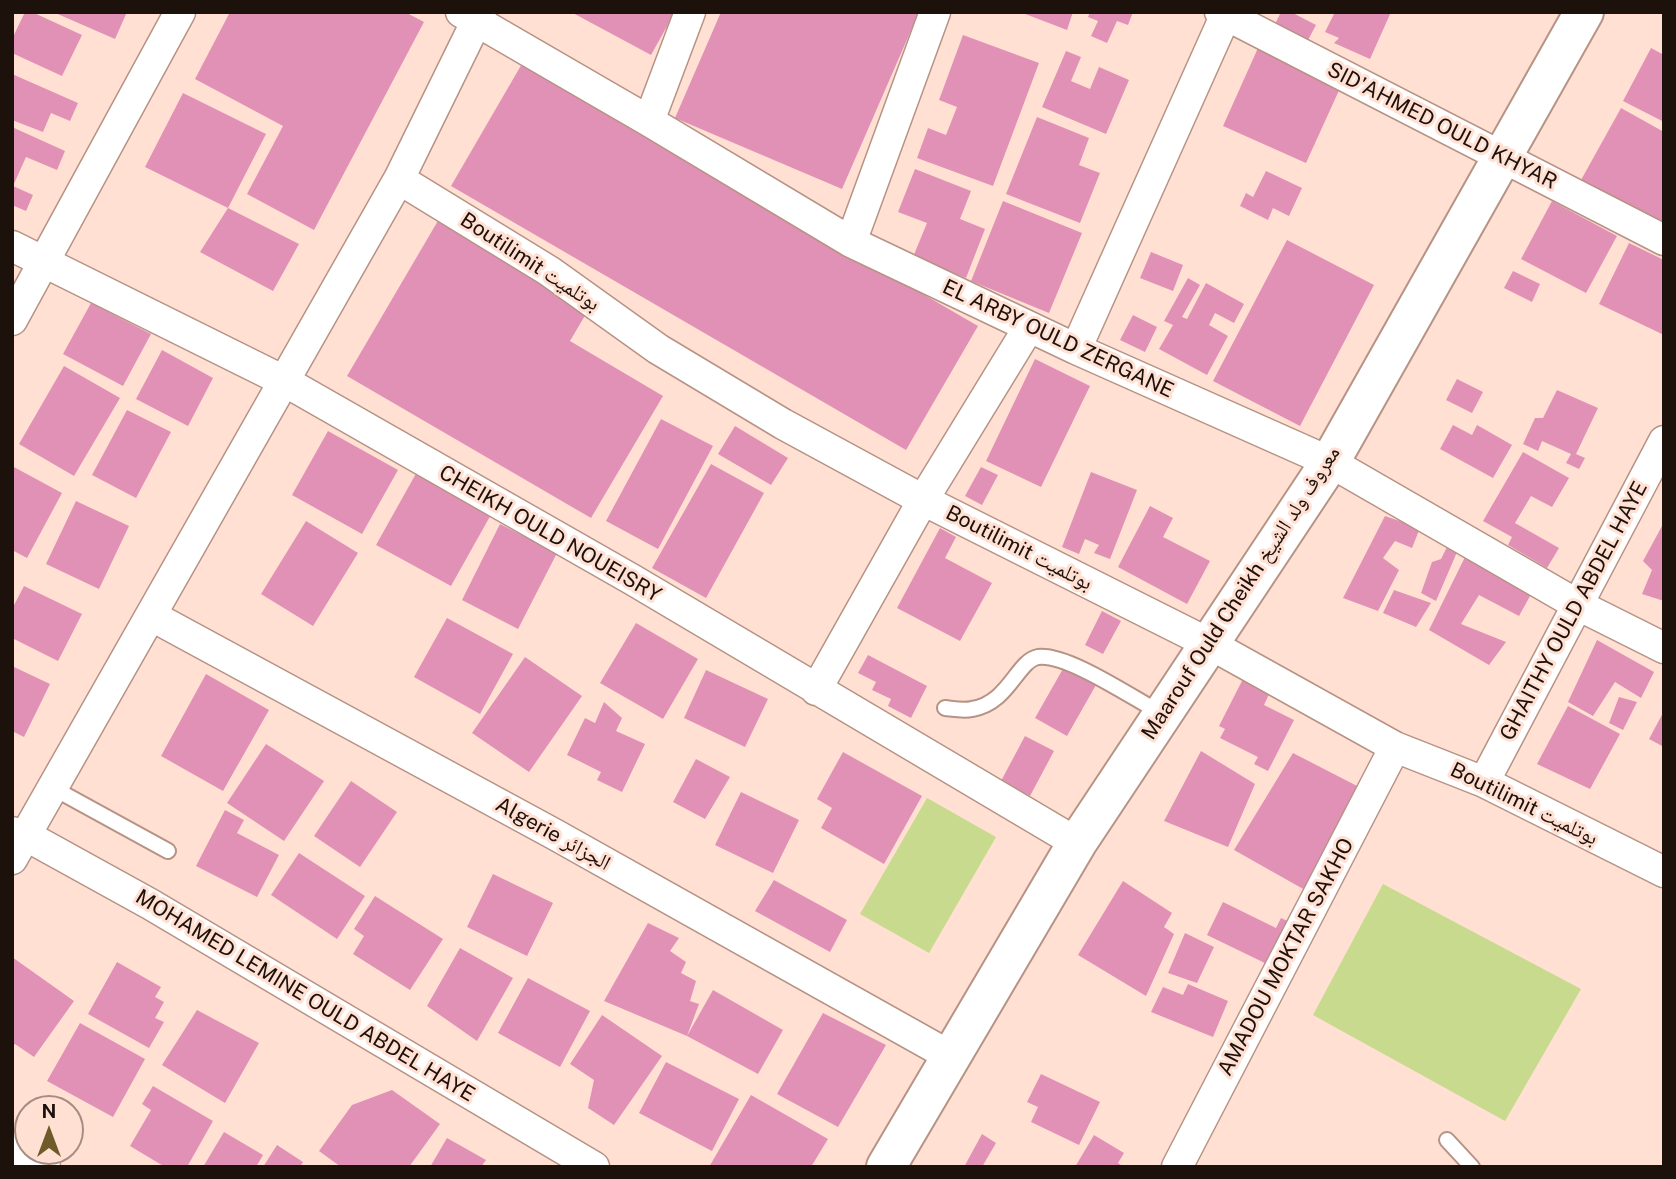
<!DOCTYPE html>
<meta charset="utf-8">
<style>
body{margin:0}
#map{position:relative;width:1676px;height:1179px;overflow:hidden;background:#ffe0d3;font-family:"Public Sans",sans-serif}
canvas{display:block}
.frame{position:absolute;inset:0;border:14px solid #1d110b;pointer-events:none}
.north{position:absolute;left:14px;top:1095px;width:70px;height:70px;box-sizing:border-box;background:#ffe0d3;border:2px solid #a58d83;border-radius:50%;rotate:0deg;font-size:19px;font-weight:700;line-height:28px;text-align:center;color:#1d110b}
.north::after{content:'';display:block;margin:auto;width:24px;height:32px;background:#6e5b29;clip-path:polygon(50% 0,100% 100%,50% 72%,0 100%)}
</style>
<div id="map">
<canvas width="1676" height="1179"></canvas>
<div class="frame"></div>
<div class="north">N</div>
</div>
<script>
const ctx = document.querySelector('canvas').getContext('2d');
ctx.lineJoin = 'round';
function fillPath(path, color) { ctx.fillStyle = color; ctx.fill(path, 'evenodd'); }
function trace(path, color, width, dash) { ctx.strokeStyle = color; ctx.lineWidth = width; ctx.lineCap = dash ? 'butt' : 'round'; ctx.setLineDash(dash || []); ctx.stroke(path); }
function label(font, color, halo, rows, align = 'center') {
  ctx.font = font + ' "Public Sans","Noto Naskh Arabic",sans-serif'; ctx.lineWidth = 6; ctx.setLineDash([]); ctx.textBaseline = 'middle'; ctx.strokeStyle = halo; ctx.fillStyle = color; for (const [text, x, y, turn = 0] of rows) {
    ctx.save(); ctx.translate(x, y); ctx.rotate((+turn || 0) * Math.PI / 180); ctx.textAlign = isNaN(turn) ? turn : align; if (halo) ctx.strokeText(text, 0, 0); ctx.fillText(text, 0, 0); ctx.restore();
  }
}
fillPath(new Path2D(`
 M927,798l69,39 -67,116 -69,-39z
 M1383,884l198,105 -76,132 -192,-106z`), '#c8da8d');
fillPath(new Path2D(`
 M25,12h7l50,23 -20,41 -50,-23v-14z
 M53,12h74l-12,27z
 M230,12h175l19,10 -110,208 -67,-36 36,-68 -88,-47z
 M571,12h104l-24,43z
 M721,12h198l-77,177 -167,-71z
 M1020,12h53l-6,18z
 M1090,12h43l-5,13 -11,-4 -10,22 -16,-7 7,-15 -10,-4z
 M1281,12h10l25,13 -9,17 -33,-16z
 M1335,12h56l-21,47 -36,-16 5,-5 -14,-6z
 M963,35l76,28 -46,123 -76,-28 11,-30 18,7 11,-28 -18,-7z
 M1258,48l83,38 -35,77 -83,-37z
 M1651,48l13,7v67l-41,-21z
 M1066,51l15,6 -10,24 19,8 9,-22 30,13 -23,54 -64,-27z
 M523,62l455,264 -72,124 -455,-264z
 M12,74l66,29 -8,18 -19,-8 -8,19 -31,-12z
 M183,93l83,41 -38,74 -83,-41z
 M1621,108l43,24v94l-83,-46z
 M1037,117l52,21 -10,27 21,8 -20,50 -74,-29z
 M12,127l53,24 -8,19 -31,-13 -13,29 20,9 -7,16 -14,-6z
 M915,169l56,22 -11,28 25,10 -19,49 -53,-21 14,-34 -29,-11z
 M1266,171l36,17 -13,28 -16,-8 -5,12 -28,-14 6,-13 7,4z
 M1003,201l79,32 -33,80 -78,-32z
 M1552,201l65,35 -31,57 -65,-34z
 M228,208l71,36 -26,47 -73,-39z
 M439,219l151,88 -20,34 93,55 -72,122 -244,-142z
 M1287,240l87,45 -74,141 -87,-45z
 M1629,243l35,17v75l-65,-31z
 M1151,252l32,13 -10,26 -33,-13z
 M1513,271l27,13 -8,18 -28,-14z
 M1188,278l12,7 -18,32 5,2 19,-36 38,21 -10,19 -19,-10 -6,12 19,11 -21,39 -48,-26 14,-24 -9,-4z
 M91,303l60,31 -28,52 -60,-32z
 M1133,315l24,12 -12,25 -25,-12z
 M162,350l51,28 -25,48 -52,-27z
 M1035,359l55,27 -49,101 -55,-26z
 M64,366l56,32 -46,78 -55,-32z
 M1457,379l26,13 -11,21 -26,-13z
 M1557,390l41,18 -22,46 9,4 -6,11 -13,-6 5,-9 -29,-13 -4,10 -15,-7 12,-26h8z
 M127,410l44,22 -35,66 -44,-23z
 M661,419l52,27 -55,103 -52,-28z
 M1453,425l19,10 5,-10 35,20 -19,33 -53,-29z
 M735,426l53,32 -17,27 -53,-31z
 M328,431l70,39 -36,64 -70,-39z
 M1523,452l46,26 -17,29 -21,-11 -16,27 44,25 -12,20 -39,-23 4,-8 -29,-16z
 M711,464l53,29 -58,105 -54,-30z
 M12,466l50,27 -35,65 -15,-8z
 M981,467l17,8 -16,30 -17,-9z
 M418,470l75,41 -42,75 -75,-41z
 M1091,472l46,18 -27,69 -16,-6 5,-8 -14,-6 -6,15 -17,-7z
 M76,501l53,25 -30,63 -53,-25z
 M1150,506l23,12 -10,19 47,24 -23,43 -69,-37z
 M1385,516l35,12 -8,20 -17,-7 -12,17 16,12 -21,41 -35,-13z
 M306,521l52,32 -45,73 -52,-32z
 M500,524l57,29 -39,76 -56,-29z
 M1662,526l2,1v74l-22,-7 10,-24 -9,-9z
 M940,528l16,9 -11,21 47,25 -32,58 -63,-33z
 M1447,547l10,5 -21,49 -15,-8 11,-31 9,-3z
 M1466,555l69,32 -16,29 -40,-21 -18,29 45,18 -17,23 -60,-35z
 M24,586l58,28 -24,47 -46,-23v-29z
 M1394,590l37,13 -15,24 -33,-14z
 M1102,611l19,10 -18,33 -18,-9z
 M447,618l66,36 -33,60 -66,-37z
 M636,623l62,36 -35,60 -63,-36z
 M1597,640l57,32 -13,26 -26,-16 -22,34 -25,-14z
 M868,655l59,31 -16,32 -23,-12 3,-7 -19,-9 4,-8 -18,-9z
 M525,657l57,39 -53,76 -57,-39z
 M12,666l38,18 -26,53 -12,-6z
 M1064,667l32,18 -29,51 -32,-18z
 M706,670l62,29 -23,48 -61,-29z
 M206,674l63,36 -46,81 -62,-35z
 M1243,679l27,13 -6,13 30,15 -26,51 -14,-7 4,-7 -38,-19 5,-9 -6,-3z
 M1619,697l18,5 -14,28 -14,-7z
 M604,702l18,16 -6,13 29,13 -23,48 -25,-12 4,-8 -34,-17 18,-37 10,5z
 M1568,706l52,28 -30,55 -53,-25z
 M1664,711v36l-15,-8z
 M1025,736l29,15 -24,45 -29,-15z
 M266,744l58,37 -40,60 -57,-38z
 M1201,751l54,33 -27,63 -64,-26z
 M843,752l79,44 -38,68 -63,-36 11,-20 -15,-9z
 M1293,753l68,35 -56,102 -71,-40z
 M696,759l34,18 -25,42 -32,-17z
 M351,781l46,31 -37,55 -46,-31z
 M741,792l58,28 -26,53 -58,-28z
 M225,810l19,10 -7,13 42,22 -22,42 -61,-31z
 M299,853l66,43 -28,43 -66,-44z
 M493,874l60,29 -26,53 -60,-29z
 M774,880l73,40 -17,32 -75,-41z
 M1123,881l49,32 -8,14 10,7 -28,62 -68,-41z
 M375,896l68,43 -33,51 -57,-36 11,-18 -10,-7z
 M1223,902l53,26 5,-10 11,5 -21,43 -64,-31z
 M648,923l31,15 -9,13 16,11 -5,11 15,8 -6,20 9,3 -12,32 26,-46 70,40 -25,44 -71,-38 -83,-35z
 M1185,933l29,14 -17,36 -29,-10z
 M460,948l53,30 -36,63 -50,-35z
 M12,957l62,44 -40,56 -19,-13 -3,3z
 M117,962l44,25 -6,10 9,5 -9,16 9,4 -15,26 -61,-34z
 M528,978l62,33 -30,56 -62,-34z
 M1188,984l40,17 -15,36 -62,-25 12,-25 20,8z
 M197,1010l62,33 -34,60 -63,-38z
 M823,1013l63,32 -48,82 -61,-33z
 M602,1015l60,41 -48,69 -26,-17 6,-28 -24,-16z
 M80,1023l65,36 -32,58 -66,-36z
 M666,1062l73,37 -27,52 -73,-38z
 M1041,1074l59,28 -21,43 -48,-23 7,-15 -11,-5z
 M153,1086l60,35 -26,46h-22l-35,-21 21,-36 -9,-6z
 M392,1090l48,34 -31,43h-68l-22,-16 33,-46z
 M751,1095l77,44 -17,28h-102z
 M224,1132l39,23 -7,12h-53z
 M982,1134l14,9 -14,24h-18z
 M1094,1135l30,18 -6,10 6,4h-49z
 M447,1138l39,22 -5,7h-51z
 M277,1145l26,17 -3,5h-37z`), '#e291b6');
const lane = new Path2D(`
 M945,708c9,1 19,3 27,1 37,-6 45,-48 66,-52 29,-4 96,42 123,56
 M53,788l115,63
 M1447,1140l25,27`);
const street = new Path2D(`
 M461,12l188,109 202,121 225,107 254,113 248,143 86,43
 M1220,12l444,228
 M649,121l41,-109
 M399,179l150,92 109,78 125,75 140,76 285,143 187,104 89,35 180,90
 M851,242l84,-230
 M12,246l274,136 347,198 444,263
 M12,320l168,-308
 M1076,349l151,-337
 M152,616l402,218 396,222
 M816,690l107,-190 106,-173
 M1484,782l180,-341
 M12,832l13,3 125,69 444,263
 M12,859l387,-680 82,-167
 M12,1148l33,19
 M1177,1167l218,-420`);
const secondary = new Path2D(`
 M886,1167l191,-324 253,-381 254,-450`);
trace(lane, '#b69384', 18);
trace(street, '#b69384', 33);
trace(secondary, '#b69384', 42);
trace(lane, '#fff', 14);
trace(street, '#fff', 30);
trace(secondary, '#fff', 38);
label('21px', '#1d110b', '#ffe0d3', [
 ["SID'AHMED OULD KHYAR",1442,126,27],
 ["Boutilimit بوتلميت",530,262,33],
 ["EL ARBY OULD ZERGANE",1058,339,25],
 ["CHEIKH OULD NOUEISRY",550,534,30],
 ["Boutilimit بوتلميت",1019,548,27],
 ["Maarouf Ould Cheikh معروف ولد الشيخ",1241,593,-57],
 ["GHAITHY OULD ABDEL HAYE",1574,611,-62],
 ["Boutilimit بوتلميت",1524,804,26],
 ["Algerie الجزائر",553,834,29],
 ["AMADOU MOKTAR SAKHO",1286,957,-62],
 ["MOHAMED LEMINE OULD ABDEL HAYE",305,996,31]
]);
</script>
